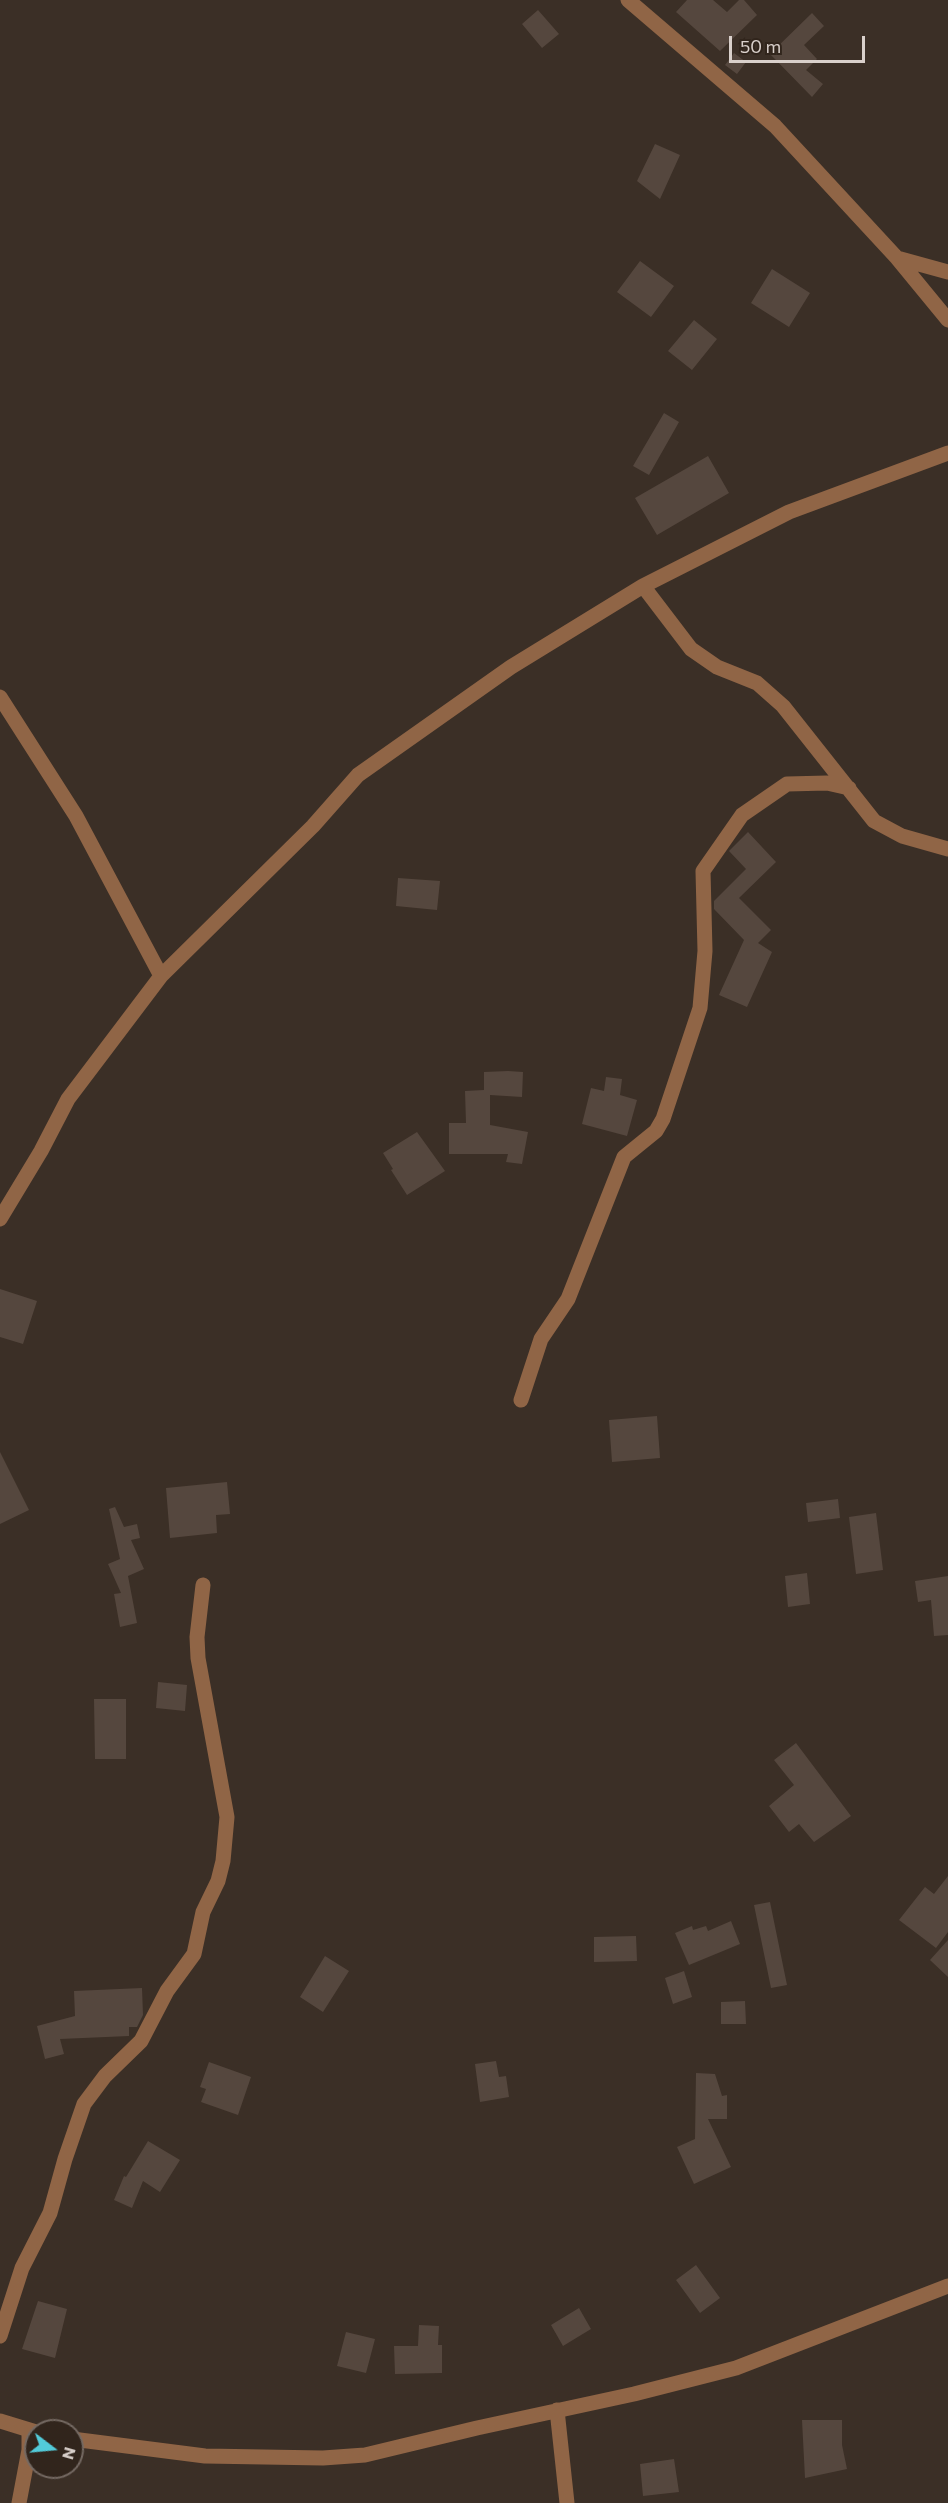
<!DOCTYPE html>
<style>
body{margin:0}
#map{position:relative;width:948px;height:2503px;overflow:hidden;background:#3b2f26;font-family:Commissioner,sans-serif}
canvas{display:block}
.north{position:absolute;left:24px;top:2419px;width:60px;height:60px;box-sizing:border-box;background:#31251c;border:2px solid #746962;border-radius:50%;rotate:106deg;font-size:16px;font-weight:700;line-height:24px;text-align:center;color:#d9d0cb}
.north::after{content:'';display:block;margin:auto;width:21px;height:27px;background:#52cbd9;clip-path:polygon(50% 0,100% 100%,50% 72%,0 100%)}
.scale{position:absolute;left:729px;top:36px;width:136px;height:27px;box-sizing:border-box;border:3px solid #d9d0cb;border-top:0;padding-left:8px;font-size:18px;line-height:21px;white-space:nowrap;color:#d9d0cb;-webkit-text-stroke:4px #31251c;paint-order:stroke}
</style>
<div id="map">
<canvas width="948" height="2503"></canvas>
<div class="north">N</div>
<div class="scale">50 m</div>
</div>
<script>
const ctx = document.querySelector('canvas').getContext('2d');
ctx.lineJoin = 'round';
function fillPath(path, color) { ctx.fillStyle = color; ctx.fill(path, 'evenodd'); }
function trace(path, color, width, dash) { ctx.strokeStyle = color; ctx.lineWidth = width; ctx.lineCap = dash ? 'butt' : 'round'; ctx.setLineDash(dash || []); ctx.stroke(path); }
fillPath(new Path2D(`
 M687,0h26l14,12 12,-12h5l13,15 -37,36 -44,-39z
 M538,10l21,24 -17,14 -20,-24z
 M812,13l12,13 -20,19 13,14 -11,11 17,14 -11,13 -42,-43z
 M734,53l12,9 -9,12 -12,-9z
 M655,144l25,11 -20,44 -23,-18z
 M640,261l34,25 -23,31 -34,-25z
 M772,269l38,24 -21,34 -38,-24z
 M694,320l23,19 -25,31 -24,-19z
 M664,413l15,9 -30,53 -16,-9z
 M708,456l21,37 -72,42 -22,-37z
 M748,832l28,30 -37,36 32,32 -13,13 14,9 -25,55 -28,-12 25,-55 -30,-31v-8l32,-32 -17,-18z
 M398,878l42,3 -3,29 -41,-4z
 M508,1071l15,1 -1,25 -32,-2v30l38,7 -6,32 -16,-2 2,-8h-59v-31h17l-1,-32 19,-1v-18z
 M606,1077l16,2 -2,16 17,5 -10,36 -45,-12 9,-36 13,3z
 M417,1132l28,39 -38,24 -16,-25 2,-1 -10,-16z
 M0,1289l37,12 -14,43 -23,-7z
 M657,1416l3,42 -48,4 -3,-42z
 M0,1452l29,58 -29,14z
 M227,1482l3,32 -14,1 1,18 -47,5 -4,-50z
 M838,1499l2,19 -32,4 -2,-19z
 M115,1507l9,20 13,-3 3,14 -9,2 13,29 -16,7 9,47 -17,4 -6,-33 7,-1 -13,-29 12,-5 -11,-50z
 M876,1513l7,57 -27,4 -7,-57z
 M807,1573l3,31 -22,3 -3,-31z
 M948,1576v59l-14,1 -3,-36 -13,2 -3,-21z
 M158,1682l29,3 -2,26 -29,-3z
 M94,1699h32v60h-31z
 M796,1743l55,73 -37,26 -15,-18 -10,8 -20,-26 25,-21 -20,-25z
 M948,1876v56l-12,16 -37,-28 26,-33 9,7z
 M770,1902l17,83 -16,3 -17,-83z
 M731,1921l9,23 -51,21 -14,-32 17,-7 1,4 13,-4 2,5z
 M636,1936l1,25 -43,1v-25z
 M948,1940v37l-18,-17z
 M325,1956l24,15 -26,41 -23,-15z
 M684,1971l8,26 -19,7 -8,-26z
 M142,1988l1,27 -6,12h-8v9l-69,3 4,15 -19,5 -8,-33 38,-10 -1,-25z
 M745,2001l1,23h-25v-22z
 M496,2061l3,16 7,-1 3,21 -29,5 -5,-38z
 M209,2062l42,15 -13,38 -37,-13 5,-13 -6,-2z
 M696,2073l19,1 7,22 5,-1v24h-19l23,48 -37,17 -17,-37 18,-8z
 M148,2141l32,19 -20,32 -17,-11 -11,27 -18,-8 10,-24 2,1z
 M696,2265l24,33 -20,15 -24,-33z
 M38,2301l29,8 -12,49 -33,-9z
 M579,2308l12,21 -28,17 -12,-21z
 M419,2325l20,1 -1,19h4v28l-47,1 -1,-28h24z
 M346,2332l29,7 -9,34 -29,-7z
 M802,2420h40v25l5,24 -42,9z
 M674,2459l5,33 -36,4 -3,-32z`), '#55473e');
trace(new Path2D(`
 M628,0l147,126 122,132 51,62
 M897,258l51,14
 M643,586l48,63 26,18 40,16 26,23 91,115 28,15 46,13
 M0,697l76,119 85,160
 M0,1219l41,-68 27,-52 93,-123 152,-150 45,-51 153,-108 132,-81 146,-74 159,-59
 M521,1400l20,-61 27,-40 56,-142 32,-26 7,-12 37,-111 5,-57 -2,-80 39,-56 45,-31 40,-1 22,5
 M0,2336l22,-68 28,-55 15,-54 19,-55 21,-28 36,-35 26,-50 27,-37 9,-42 15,-31 5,-20 4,-44 -29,-159 -1,-21 6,-52
 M557,2410l10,93
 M0,2421l36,11
 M72,2439l133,17 118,2 42,-3 112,-27 157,-34 102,-26 212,-82
 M19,2503l10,-53v-20`), '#906546', 15);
</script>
